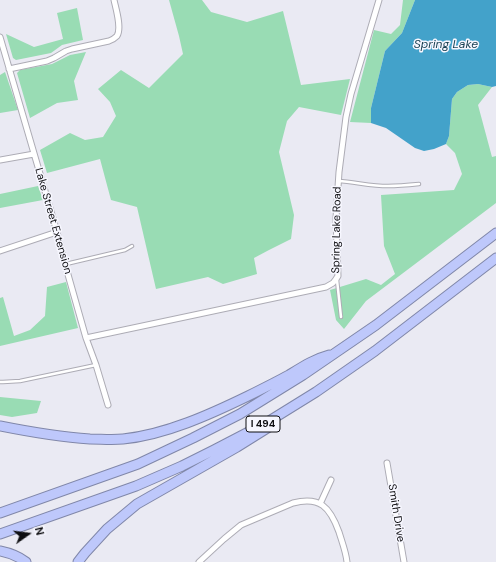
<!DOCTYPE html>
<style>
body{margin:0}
#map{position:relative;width:496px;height:562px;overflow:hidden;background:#eaeaf3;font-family:"DM Sans",sans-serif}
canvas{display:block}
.north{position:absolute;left:8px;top:514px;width:40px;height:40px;-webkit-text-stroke:3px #f7f7ff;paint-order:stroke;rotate:76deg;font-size:11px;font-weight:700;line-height:16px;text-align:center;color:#0e0e11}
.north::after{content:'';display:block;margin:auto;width:14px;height:18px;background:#0e0e11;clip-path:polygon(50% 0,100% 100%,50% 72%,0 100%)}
</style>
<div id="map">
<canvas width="496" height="562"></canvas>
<div class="north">N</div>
</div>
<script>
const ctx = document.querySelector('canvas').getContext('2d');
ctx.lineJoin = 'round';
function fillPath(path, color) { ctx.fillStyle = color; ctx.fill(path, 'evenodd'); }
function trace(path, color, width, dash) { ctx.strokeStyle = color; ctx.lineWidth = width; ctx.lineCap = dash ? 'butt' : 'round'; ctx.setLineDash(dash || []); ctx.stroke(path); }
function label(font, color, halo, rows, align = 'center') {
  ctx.font = font + ' "DM Sans",sans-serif'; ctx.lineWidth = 3; ctx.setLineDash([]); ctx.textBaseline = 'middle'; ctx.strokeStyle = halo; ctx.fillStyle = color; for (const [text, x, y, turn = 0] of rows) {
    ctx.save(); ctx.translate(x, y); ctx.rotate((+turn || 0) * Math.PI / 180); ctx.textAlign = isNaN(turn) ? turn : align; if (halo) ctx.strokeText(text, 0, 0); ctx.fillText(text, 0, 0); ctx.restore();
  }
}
fillPath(new Path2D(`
 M169,0h33l9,12 36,10 36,-11 18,74 49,-6 -9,36 -42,-8 -12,14 -8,31 15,63 -3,24 -22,11 -15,8 3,16 -34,10 -15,-7 -52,12 -19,-82 -26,-7 -11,-41 -53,14 -7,-23 30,-17 15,7 18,-3 13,-21 -6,-14 -12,-13 23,-19 28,18 34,-34 -4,-18z
 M403,0h12l-13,33 -17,18 -14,57v15l-21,-1 24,-92 17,4 9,-9z
 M77,8l6,32 -21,5 -11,8 -35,7 -3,-2 -7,-24 28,13 29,-8 -6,-26z
 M86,52l-12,29 4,19 -21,3 -27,15 -13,-45 3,-3 32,-6 18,-9z
 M5,72l13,38 -18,3v-38z
 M478,84l14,3 -14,18 14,52 4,-1v47l-130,98 -22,28 -8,-9 -6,-30 36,-11 15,6 14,-11 -11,-28 -3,-51 73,-5 8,-16 -7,-21 -9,-9 3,-8 3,-37 5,-7 11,-7z
 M38,186l5,14 -43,8v-14z
 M66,282l12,46 -78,18v-48l3,-1 11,39 16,-6 15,-14 2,-29z
 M0,397l41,4 -4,12 -25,4 -12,-2z`), '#99dcb4');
fillPath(new Path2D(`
 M415,0h81v86l-4,1 -14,-3 -10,1 -11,7 -5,7 -3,37 -3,8 -12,5 -10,2 -9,-3 -29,-20 -15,-5v-15l14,-57 17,-18z`), '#43a2ca');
const lane = new Path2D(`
 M338,181c17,1 33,5 50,5 10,0 21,-1 31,-2
 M66,264l59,-14 7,-4
 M337,280l4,37
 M0,382h3l17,-1 76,-16`);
const street = new Path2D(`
 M0,37l57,195 8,32 21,74 10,27 12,40
 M9,69l38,-8 7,-3 12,-7 6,-2 37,-8c3,-1 6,-3 8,-5 5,-8 -1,-27 -3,-36
 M0,160l34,-6
 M0,251l57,-19
 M86,338l240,-51 7,-4 3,-4 2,-3 -2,-58 3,-46 7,-55 5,-23 28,-94
 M387,463l17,99
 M320,504l11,-24
 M199,562l25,-23 17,-14 52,-22c27,-7 37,4 46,29 3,10 7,20 8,30`);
const highway = new Path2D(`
 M0,426c30,6 59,11 90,13 11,0 22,1 33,0 42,-4 88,-25 125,-43 14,-7 28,-14 41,-21 13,-8 25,-16 40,-20
 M0,513l138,-49 55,-26 47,-24 63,-39 73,-50 120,-92
 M0,534l136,-48 46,-20 32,-16 52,-27 50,-31 59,-41 121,-93
 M0,551c10,2 18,5 26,11
 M78,562l7,-9 22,-24 30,-25 100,-57 32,-20`);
trace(lane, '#adacb5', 4.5);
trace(street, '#adacb5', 7);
trace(highway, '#8087a9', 11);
trace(lane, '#fff', 2.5);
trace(street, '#fff', 5);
trace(highway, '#bec8fb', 9);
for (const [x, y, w] of [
 [263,424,34]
]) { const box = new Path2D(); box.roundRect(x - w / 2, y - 8, w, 16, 3); ctx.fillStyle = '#f7f7ff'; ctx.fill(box); trace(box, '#0e0e11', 1); }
label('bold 10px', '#0e0e11', null, [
 ["I 494",263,424]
]);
label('11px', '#0e0e11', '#f7f7ff', [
 ["Lake Street Extension",53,221,74],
 ["Spring Lake Road",337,230,-89],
 ["Smith Drive",396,513,81]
]);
label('italic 12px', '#163f51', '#f7f7ff', [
 ["Spring Lake",446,45]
]);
</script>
